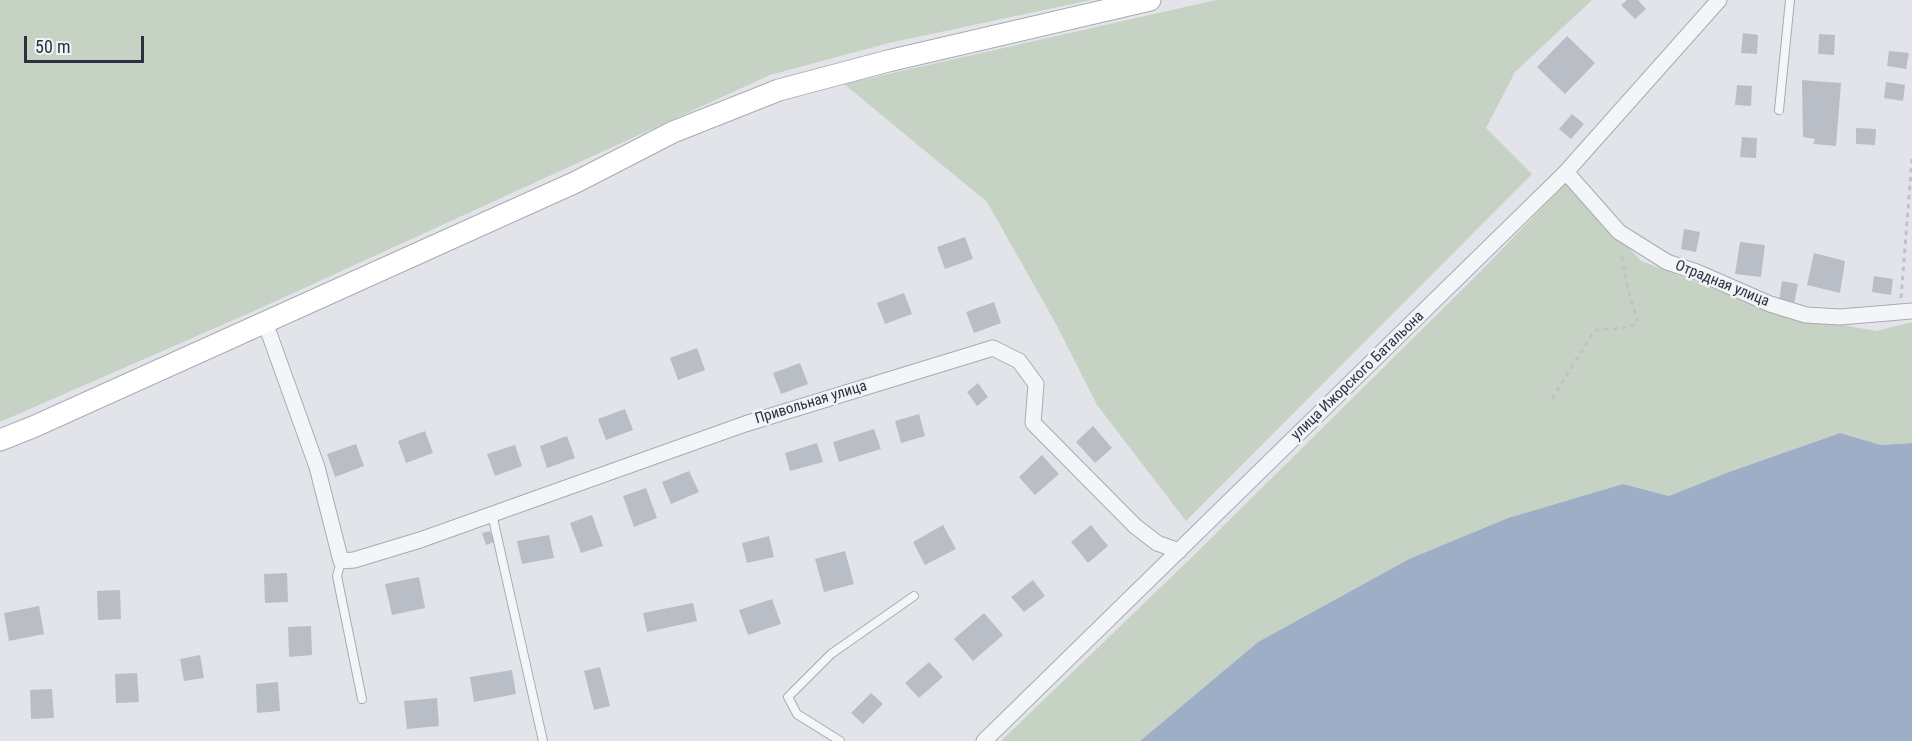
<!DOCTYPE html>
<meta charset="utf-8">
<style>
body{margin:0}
#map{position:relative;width:1912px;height:741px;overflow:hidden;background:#e2e4e9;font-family:"Roboto Condensed",sans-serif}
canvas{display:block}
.scale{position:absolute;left:24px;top:36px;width:120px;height:27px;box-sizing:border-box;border:3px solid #2b3140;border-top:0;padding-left:8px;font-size:18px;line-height:21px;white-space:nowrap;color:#2b3140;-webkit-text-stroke:4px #f1f3f7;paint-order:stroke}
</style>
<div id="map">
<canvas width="1912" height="741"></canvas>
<div class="scale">50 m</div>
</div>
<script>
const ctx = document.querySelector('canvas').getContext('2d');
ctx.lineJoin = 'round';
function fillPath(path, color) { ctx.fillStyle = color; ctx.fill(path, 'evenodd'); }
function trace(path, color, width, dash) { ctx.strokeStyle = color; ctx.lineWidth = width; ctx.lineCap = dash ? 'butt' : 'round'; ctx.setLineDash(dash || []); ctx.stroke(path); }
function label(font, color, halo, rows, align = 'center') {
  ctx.font = font + ' "Roboto Condensed",sans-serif'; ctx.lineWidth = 5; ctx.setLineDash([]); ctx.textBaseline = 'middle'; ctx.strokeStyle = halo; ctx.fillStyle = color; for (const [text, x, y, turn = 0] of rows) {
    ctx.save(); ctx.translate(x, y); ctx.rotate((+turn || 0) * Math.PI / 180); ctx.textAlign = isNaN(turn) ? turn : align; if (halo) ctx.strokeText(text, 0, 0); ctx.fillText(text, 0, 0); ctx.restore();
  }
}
fillPath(new Path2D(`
 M0,0h1091l-202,43 -119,32 -516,236 -254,111z
 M1216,0h376l-77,72 -29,56 46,46 -346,347 -89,-116 -41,-81 -69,-122 -143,-118z
 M1568,181l73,80 140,53 95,17 36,-9v121l-31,2 -41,-12 -111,39 -60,24 -46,-12 -115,34 -99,41 -151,83 -118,99h-139l188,-181 291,-288z`), '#c6d2c3');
fillPath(new Path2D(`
 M1840,433l41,12 31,-2v298h-772l118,-99 151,-83 99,-41 115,-34 46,12 60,-24z`), '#9faec7');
fillPath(new Path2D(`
 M1627,0h11l8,9 -11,10 -14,-14z
 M1743,33l15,2 -1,19 -16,-1z
 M1819,34l16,1 -1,20 -16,-1z
 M1567,36l28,27 -30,31 -28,-27z
 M1889,51l20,2 -3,16 -19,-3z
 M1802,80l39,3 -5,63 -23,-2 2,-5 -12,-2z
 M1886,82l19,3 -2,16 -19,-3z
 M1737,85l15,1 -1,20 -16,-1z
 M1572,114l12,10 -13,15 -12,-10z
 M1856,128l20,1 -1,16 -19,-1z
 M1742,137l15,1 -1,20 -16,-1z
 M1684,229l16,3 -4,20 -15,-3z
 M965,237l8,22 -28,10 -8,-22z
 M1740,242l25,3 -4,32 -26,-3z
 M1814,253l31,8 -5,32 -33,-8z
 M1874,276l19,3 -2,16 -19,-3z
 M1782,281l16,3 -4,20 -15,-3z
 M904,293l8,21 -27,10 -8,-21z
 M994,302l7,21 -27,10 -8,-21z
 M697,348l8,22 -27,10 -8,-22z
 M800,363l8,21 -27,10 -8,-21z
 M978,383l10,14 -11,9 -10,-14z
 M625,409l8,21 -27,10 -8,-21z
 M919,414l6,22 -24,7 -6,-22z
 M1093,426l19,22 -17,15 -19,-21z
 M874,429l7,20 -42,13 -6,-20z
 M425,431l8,22 -27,10 -8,-22z
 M567,436l8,22 -28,10 -7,-22z
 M817,443l6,19 -33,9 -5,-18z
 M356,444l8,22 -29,11 -8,-23z
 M515,445l7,21 -27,10 -8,-22z
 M1042,455l17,19 -24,21 -16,-18z
 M689,471l10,21 -28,12 -9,-22z
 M646,488l11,30 -23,9 -11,-31z
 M592,515l11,31 -22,7 -11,-30z
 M943,525l13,24 -31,16 -12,-23z
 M1091,525l17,21 -20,17 -17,-21z
 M490,531l4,11 -8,3 -4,-12z
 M549,535l5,23 -32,6 -5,-23z
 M769,536l5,21 -27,6 -5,-20z
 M845,551l9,33 -30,8 -9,-33z
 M287,573l1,29 -23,1 -1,-29z
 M419,577l6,31 -33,7 -7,-31z
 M1033,580l12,16 -21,16 -13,-15z
 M120,590l1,29 -23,1 -1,-29z
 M772,599l9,25 -33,11 -9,-25z
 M693,603l4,18 -50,11 -4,-19z
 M39,606l5,28 -35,7 -5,-28z
 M984,613l19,22 -30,26 -19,-22z
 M311,626l1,29 -23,2 -1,-30z
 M200,655l4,23 -20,3 -4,-22z
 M929,662l14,15 -24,21 -14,-15z
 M600,667l10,39 -16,4 -10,-39z
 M512,670l4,24 -42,8 -4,-25z
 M137,673l2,29 -23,1 -1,-29z
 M278,682l2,29 -23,2 -1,-29z
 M52,689l2,29 -23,1 -1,-29z
 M871,693l12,11 -20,20 -12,-11z
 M437,698l2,28 -32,3 -3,-28z`), '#b9bdc6');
const lane = new Path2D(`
 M1779,110l11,-110
 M492,514l51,227
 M341,561l-4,15 25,123
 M840,741l-43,-27 -9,-17 43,-43 83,-58`);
const street = new Path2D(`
 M1566,172l53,60 48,30 30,10 73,32 36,11 34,2 72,-6
 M265,322l52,145 24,94 13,-1 66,-20 325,-116 248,-76 26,13 17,23 -3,39 102,103 22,17 22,8
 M984,741l582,-569 153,-172`);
const secondary = new Path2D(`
 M0,440l33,-13 543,-245 97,-50 106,-42 109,-29 262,-61`);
trace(lane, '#a7abb3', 10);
trace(street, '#a7abb3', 17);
trace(secondary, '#a7abb3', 23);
trace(new Path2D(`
 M1901,298l11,-139
 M1552,399l42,-68c15,-3 31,-1 44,-8l-10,-34 -7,-37`), '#c0c2c8', 3, [4.5, 4.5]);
trace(lane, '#f4f5f8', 8);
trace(street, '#f4f5f8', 15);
trace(secondary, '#fff', 21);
label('15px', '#2b3140', '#f1f3f7', [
 ["Отрадная улица",1722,284,22],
 ["улица Ижорского Батальона",1358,376,-44],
 ["Привольная улица",811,403,-17]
]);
</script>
